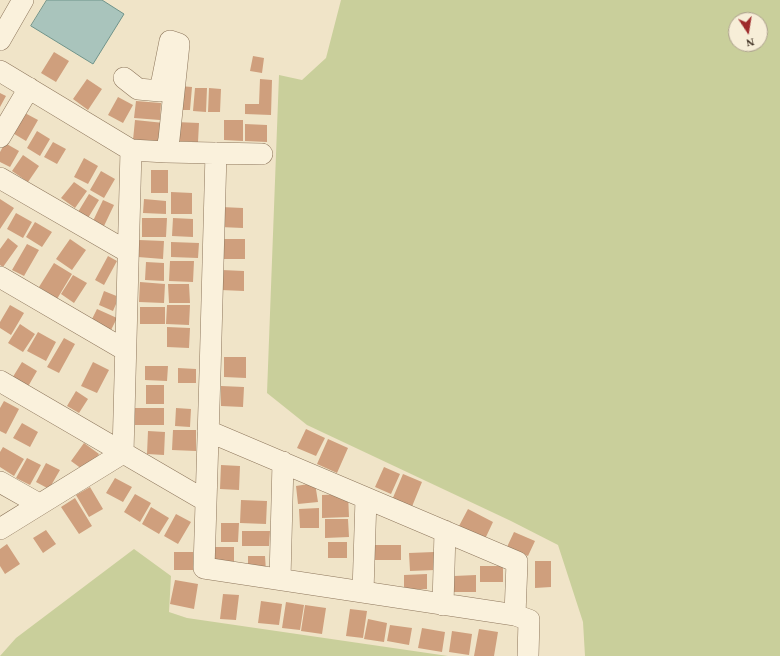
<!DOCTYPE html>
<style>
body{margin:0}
#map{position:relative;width:780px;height:656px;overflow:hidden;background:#f0e4c8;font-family:Georgia,serif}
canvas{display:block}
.north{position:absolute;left:728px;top:12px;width:40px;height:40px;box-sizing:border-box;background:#f7eed8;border:1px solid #ada18e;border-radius:50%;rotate:168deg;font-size:11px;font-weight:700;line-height:16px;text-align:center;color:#3d2e20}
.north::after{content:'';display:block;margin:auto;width:14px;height:18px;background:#9e2a2b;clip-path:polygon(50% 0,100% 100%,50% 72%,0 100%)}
</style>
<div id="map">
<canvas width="780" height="656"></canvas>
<div class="north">N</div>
</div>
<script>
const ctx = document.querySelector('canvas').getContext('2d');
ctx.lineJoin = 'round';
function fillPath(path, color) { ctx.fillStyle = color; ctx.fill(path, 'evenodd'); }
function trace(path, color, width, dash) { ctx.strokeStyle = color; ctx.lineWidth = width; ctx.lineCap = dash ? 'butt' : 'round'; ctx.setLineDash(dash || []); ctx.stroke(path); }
fillPath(new Path2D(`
 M341,0h439v656h-195l-2,-34 -25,-77 -47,-24 -204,-96 -40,-32 12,-318 23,5 24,-22zM736,20h24v24h-24z
 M134,549l37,27 -2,36 18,6 261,38h-448l16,-18z`), '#c9cf9b');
const water = new Path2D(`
 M47,0h55l22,14 -31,50 -62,-38z`);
fillPath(water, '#a9c4bc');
trace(water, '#6f938a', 1);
fillPath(new Path2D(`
 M54,52l15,9 -13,21 -15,-9z
 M253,56l11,2 -2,15 -12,-2z
 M87,79l15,10 -14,21 -15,-11z
 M260,79l12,1 -1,35 -26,-1v-10h14z
 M179,86l13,1 -2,23h-12z
 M195,88h12l-1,24 -13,-1z
 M209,88l12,1 -1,23h-12z
 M0,93l6,3 -6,11z
 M118,97l15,8 -10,18 -15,-8z
 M136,101l25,2 -1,17 -26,-2z
 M23,112l15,8 -12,21 -15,-9z
 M135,120l29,3 -2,20 -29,-3z
 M224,120h19v21l-19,-1z
 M176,122l23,1 -1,19 -23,-1z
 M245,124l22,1v17l-22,-1z
 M37,131l13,8 -10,17 -13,-8z
 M53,142l13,7 -9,15 -13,-7z
 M5,143l14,8 -9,16 -10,-5v-10z
 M23,155l16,11 -11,16 -16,-11z
 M84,158l14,8 -10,18 -14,-7z
 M151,170h17v23h-17z
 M101,171l14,8 -11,19 -14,-8z
 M74,182l13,9 -12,17 -14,-10z
 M171,192l21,1v21h-21z
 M89,194l10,6 -11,18 -10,-6z
 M0,199l14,9 -14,21z
 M144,199l22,2v13l-23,-1z
 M103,200l11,5 -10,21 -11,-5z
 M221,207l22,1v20l-23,-1z
 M16,213l16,9 -9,16 -16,-9z
 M142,218h25l-1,19h-24z
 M173,218l20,1v18l-21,-1z
 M35,222l17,10 -10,15 -16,-10z
 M8,238l10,8 -15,21 -3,-2v-16z
 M70,239l16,11 -14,20 -16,-11z
 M223,239h22v20h-23z
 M139,240l25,1 -1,18 -25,-2z
 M171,242l28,1 -1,15 -27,-1z
 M27,244l12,6 -15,26 -12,-6z
 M108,256l9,5 -13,24 -9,-5z
 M170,261h24l-1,21 -24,-1z
 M146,262l18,1v18l-19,-1z
 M54,263l18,11 -15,25 -18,-12z
 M222,270l22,1v20l-23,-1z
 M73,275l14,8 -13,20 -13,-9z
 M140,282l25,2 -1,19 -25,-1z
 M168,284h21l1,19h-21z
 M104,291l15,6 -6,14 -14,-6z
 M10,305l14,8 -13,22 -11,-7v-6z
 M167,305h23l-1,20 -23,-1z
 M140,307h25v17h-25z
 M97,309l20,9 -7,14 -20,-9z
 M20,324l15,10 -12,18 -15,-9z
 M167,327l23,1 -1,20 -22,-1z
 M38,332l18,10 -10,19 -19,-10z
 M64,338l11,6 -16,29 -12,-6z
 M224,357h22v21l-22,-1z
 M22,362l15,9 -11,19 -15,-10z
 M93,362l16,8 -12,23 -16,-7z
 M145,366h23l-1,15 -22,-1z
 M178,368l18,1v14h-18z
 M146,385h18v19h-18z
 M221,386l23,1 -1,20 -22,-1z
 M76,391l12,8 -9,14 -12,-7z
 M4,401l15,8 -13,25 -6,-3v-23z
 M135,408h29v17h-29z
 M176,408l15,1 -1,18 -15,-1z
 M22,423l16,9 -8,15 -17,-9z
 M306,429l19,9 -9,18 -19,-8z
 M173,430h23v21l-24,-1z
 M148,431l17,1 -1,23 -17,-1z
 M328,439l20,9 -11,25 -20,-9z
 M84,443l15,11 -13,18 -15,-11z
 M3,447l21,12 -10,17 -14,-9v-15z
 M27,458l14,7 -11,20 -14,-7z
 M46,463l14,7 -11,19 -13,-7z
 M221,465l19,1 -1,24 -19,-1z
 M384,467l16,7 -9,20 -16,-7z
 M403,474l19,8 -11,27 -19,-9z
 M115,478l17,9 -9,15 -17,-9z
 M315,483l3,19 -20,2 -2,-18z
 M90,487l13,22 -14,8 -13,-22z
 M135,494l16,9 -11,19 -16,-10z
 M348,494l1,23 -27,1v-23z
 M75,498l17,28 -13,8 -18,-27z
 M241,500l26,1 -1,23 -26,-1z
 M151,507l18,11 -10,16 -17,-10z
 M319,508v20h-19l-1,-19z
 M468,509l25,13 -8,17 -26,-13z
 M176,514l15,8 -13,22 -14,-8z
 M325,519h23l1,18 -24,1z
 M221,523h18l-1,19h-17z
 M46,530l10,14 -13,9 -10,-15z
 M242,531h28l-1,15h-27z
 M514,532l21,9 -7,15 -21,-9z
 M328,542h19v16h-19z
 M7,544l13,20 -15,10 -5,-8v-17z
 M370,545h31v15h-31z
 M212,547h22v17h-23z
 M174,552h19v18h-19z
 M434,552l1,18 -25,1 -1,-18z
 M248,556h17l1,15h-18z
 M535,561h16v26l-16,1z
 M480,566h23v16h-23z
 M427,574v15l-23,1v-15z
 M476,575v17h-22v-16z
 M175,580l23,4 -4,25 -24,-5z
 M223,594l16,1 -3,25 -16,-1z
 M261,601l21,3 -3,21 -21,-2z
 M286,602l18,3 -4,25 -18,-2z
 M305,605l21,3 -4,26 -21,-3z
 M350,609l17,2 -4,27 -17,-2z
 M368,619l19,4 -3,19 -20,-3z
 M390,625l22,3 -3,17 -22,-4z
 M422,628l23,4 -3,20 -24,-4z
 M479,629l19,3 -4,24h-20z
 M452,631l20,3 -3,21 -20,-3z`), '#cf9f7d');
const minor = new Path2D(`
 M0,40l23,-40
 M0,71l131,79 -8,303 -123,76
 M124,78l14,11 22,2 10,-50 9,3 -10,95 -3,13
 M0,137l29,-49
 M131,150l35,2 96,2
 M0,178l128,74
 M0,277l125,73
 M0,381l206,120
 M208,431l309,131 -2,53 -311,-47c4,-138 9,-277 12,-415
 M0,482l39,22
 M280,579l3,-117
 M363,592l3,-94
 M443,605l2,-74
 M515,615l14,5 -1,36`);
trace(minor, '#8d765c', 22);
trace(minor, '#faf1dc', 21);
</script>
